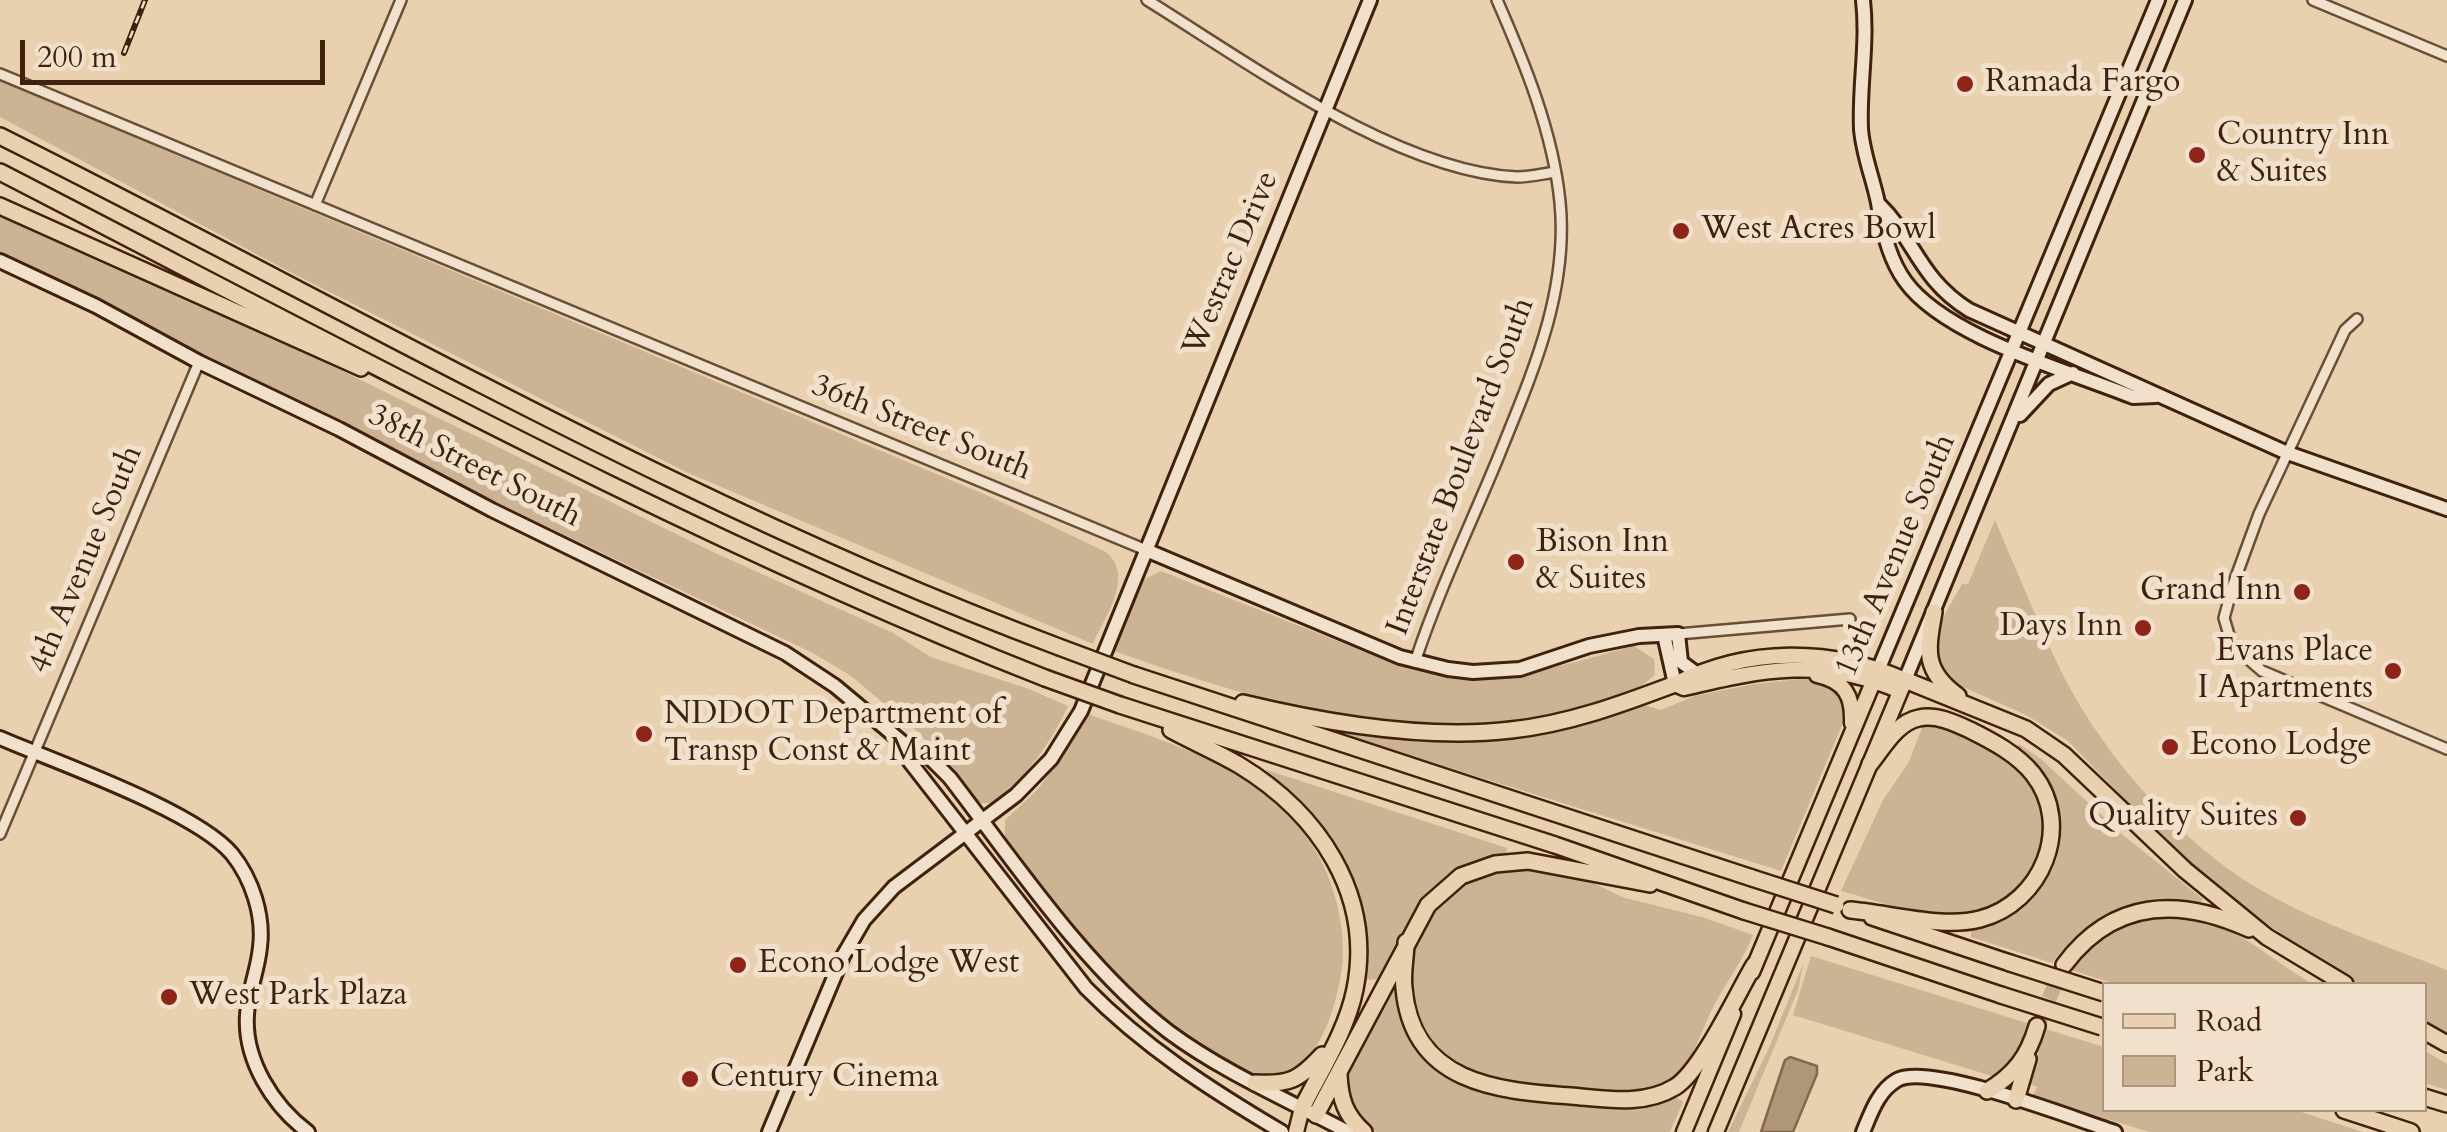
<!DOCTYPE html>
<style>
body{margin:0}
#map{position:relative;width:2447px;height:1132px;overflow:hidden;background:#e9d1b0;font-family:Cardo,serif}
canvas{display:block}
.legend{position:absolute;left:2102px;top:982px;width:325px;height:130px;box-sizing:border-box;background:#f1e1cc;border:2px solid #aa957f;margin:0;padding:12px 18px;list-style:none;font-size:30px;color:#40220c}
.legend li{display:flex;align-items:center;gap:20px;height:50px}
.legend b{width:50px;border:2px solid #aa957f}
.scale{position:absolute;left:20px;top:40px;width:305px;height:45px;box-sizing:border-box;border:5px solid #40220c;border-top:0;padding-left:12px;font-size:30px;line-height:35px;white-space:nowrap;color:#40220c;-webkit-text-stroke:8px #f1e1cc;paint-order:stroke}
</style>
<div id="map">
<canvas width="2447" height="1132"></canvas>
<ul class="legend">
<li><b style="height:12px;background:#e9d1b0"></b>Road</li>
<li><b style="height:28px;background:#ccb394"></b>Park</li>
</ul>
<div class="scale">200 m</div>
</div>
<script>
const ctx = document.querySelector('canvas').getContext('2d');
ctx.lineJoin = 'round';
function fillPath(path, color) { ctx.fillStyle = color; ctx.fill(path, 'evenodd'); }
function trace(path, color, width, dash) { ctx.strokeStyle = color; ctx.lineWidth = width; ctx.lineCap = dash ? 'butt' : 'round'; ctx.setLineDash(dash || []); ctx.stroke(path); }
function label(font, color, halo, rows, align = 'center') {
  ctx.font = font + ' Cardo,serif'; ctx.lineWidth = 10; ctx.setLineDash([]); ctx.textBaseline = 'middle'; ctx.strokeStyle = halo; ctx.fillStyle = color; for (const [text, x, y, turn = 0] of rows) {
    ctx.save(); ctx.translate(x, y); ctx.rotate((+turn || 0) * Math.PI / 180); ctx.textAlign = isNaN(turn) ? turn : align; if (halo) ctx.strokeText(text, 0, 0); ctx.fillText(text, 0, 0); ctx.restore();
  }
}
fillPath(new Path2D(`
 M0,81l991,416 115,55c29,24 -1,64 -13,92l-407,-172 -400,-202 -286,-153z
 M0,212l205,92 508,248 180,81 38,24 98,32 39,17c-18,38 -42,73 -78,97h-12l-59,-70 -68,-57 -38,-23c-151,-72 -303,-143 -453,-218 -120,-60 -237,-125 -360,-181z
 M1995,520c22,51 43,103 67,153 42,84 122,174 204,220 56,32 121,53 181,77v66l-22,-13 -1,-39h-64l-50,-29 -99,-73 -45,-40 -98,-101 -42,-26 -74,-33c-36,-30 -7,-66 10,-98h6z
 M1161,571l239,95c94,24 144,4 234,-20l20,13 1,15c-21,22 -52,31 -81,38 -156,39 -316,-10 -463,-62l30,-69z
 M1799,679c31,3 45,4 46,39l-64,153 -437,-136v-7l60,10 68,3 52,-3 61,-13 55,-21 21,6 33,-14 60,-12z
 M1085,713c81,29 176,54 226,130 20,31 32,71 32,108 0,42 -28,146 -88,124 -14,-5 -28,-15 -40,-22 -91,-51 -149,-134 -210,-215v-18l31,-29 27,-34z
 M1923,725c70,13 168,80 102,155 -17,20 -30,32 -57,35 -43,5 -86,-13 -127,-24l42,-91 26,-38z
 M2019,744l22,15 82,76 80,64 -2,3c-65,-6 -109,8 -149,61l-81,-26v-6c61,-13 113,-76 79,-139 -8,-15 -23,-29 -34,-42z
 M1267,770l240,78 -1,6c-82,20 -91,56 -128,125l-14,1c8,-106 -35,-133 -101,-204z
 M1531,868l54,11 37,18 80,20 51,18c-9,23 -23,42 -35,63 -27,48 -23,89 -90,94 -43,-3 -125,-2 -160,-20 -70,-36 -76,-131 -17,-180 23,-19 51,-22 80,-24z
 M2158,915c71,-1 98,36 155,69h-198l-44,-14c27,-34 45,-45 87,-55z
 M1811,956l216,67 -12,38 -20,16 -202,-62z
 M1803,964l-5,26 -59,142h-11l41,-84z
 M1389,989l8,1 43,81 36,19 15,5 151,11 33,-10 8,6 -13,30h-294c-61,-40 -13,-97 13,-143z
 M2046,1029l58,18v63h191l68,22h-214l-116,-36 4,-9 -9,-4z
 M2425,1051l22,13v26l-22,-7z`), '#ccb394');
const water = new Path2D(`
 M1790,1057l27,9v8l-24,58h-32l24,-72z`);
fillPath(water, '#b09678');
trace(water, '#83684d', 2.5);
trace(new Path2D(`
 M2040,1020l22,-52`), '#c7ae8f', 15, [15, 8]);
const street = new Path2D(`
 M1147,0c100,62 251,172 370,177 12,0 25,-3 38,-5
 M2313,0l134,56
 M0,74l1146,476
 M315,205l86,-205
 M2357,319l-12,11 -86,184 -26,71 -9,33 8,27 30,26 185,78
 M1678,634l172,-15
 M1415,662c23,-70 55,-136 83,-204 33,-82 71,-165 62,-256 -7,-70 -35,-138 -63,-202
 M0,834l199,-472`);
const secondary = new Path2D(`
 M1863,0c5,44 -4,86 -2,129 2,26 12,49 17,74 4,26 11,56 27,78 40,56 164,90 228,116l23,-1
 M1878,203c37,36 41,76 91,107l316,142 162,57
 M0,261l96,45 103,56 140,67 153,81 293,143 50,33 73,61 17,6 25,25c63,82 136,191 219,254 54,40 119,68 179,100
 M2020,415l29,-31 24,-11
 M1146,550l254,107 48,12 25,3 47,-3 69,-23 50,-10 39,-2 3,28 15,11
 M1664,635l11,49
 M1879,668l279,-668
 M1905,680l280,-680
 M0,738c56,24 196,73 232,116 20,25 32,61 28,93 -2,23 -12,45 -13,68 -3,45 26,91 61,117
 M908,747l2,15 176,226c58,59 125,102 196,144
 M769,1132l74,-176 21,-36 30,-33 122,-92 35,-36 30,-48 289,-711
 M1863,1132c8,-19 15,-41 34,-52 32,-18 178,39 218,52`);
const primary = new Path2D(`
 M1817,675c28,6 36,21 35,48
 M1675,684c72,-37 156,-37 230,-4l-189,452
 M1675,684l9,4c81,-19 138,-31 216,3
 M1752,972l127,-304
 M1296,1132l6,-24
 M1684,1132l49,-118`);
const highway = new Path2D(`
 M0,136c351,175 691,374 1059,511
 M0,172c344,177 685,364 1045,506
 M0,206l361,162
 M1934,612c-7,38 -11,59 24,84
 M1134,675l618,203
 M1905,680l121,49 38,26 121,115 82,67 78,47
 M1243,703c83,20 183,37 268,27 57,-6 111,-26 164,-46
 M1120,705l435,140 189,66
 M1171,730c22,12 46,22 68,35 79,48 135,129 116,224 -8,41 -34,81 -53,119
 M1850,910c38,3 93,19 130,9 62,-16 94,-93 53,-145 -16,-20 -41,-33 -63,-44 -15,-7 -34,-16 -51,-12 -22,4 -36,30 -49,46
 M1872,917l138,46
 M1828,937l173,58
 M1406,942c0,15 -4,31 -2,46 8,95 93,103 167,108 36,3 73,10 104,-9 26,-16 62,-93 79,-122
 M2064,965c49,-66 115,-68 185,-36
 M2424,1031l23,13
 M1339,1074c1,25 6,41 25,58
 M1255,1083c34,2 44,-3 67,-28
 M1987,1091c27,-16 41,-34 50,-65
 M2424,1097l23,7
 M2016,1100l12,-41
 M2344,1110l67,22
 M1316,1115l112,-210 33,-29 34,-12 33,-3 122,23`);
trace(street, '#6a4e35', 14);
trace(secondary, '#40220c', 18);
trace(primary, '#40220c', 19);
trace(highway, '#40220c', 20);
trace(street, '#f1e1cc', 9);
trace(secondary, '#f1e1cc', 12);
trace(primary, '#e9d1b0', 14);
trace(highway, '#e9d1b0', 15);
const rail = new Path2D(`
 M124,53l21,-53`);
trace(rail, '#40220c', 6);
trace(rail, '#f1e1cc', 2.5, [8]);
const highwayBridge = new Path2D(`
 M1059,647l75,28
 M1045,678l75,27
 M1752,878l84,27
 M1744,911l84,26
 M2010,963l94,30
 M2001,995l101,32`);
trace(highwayBridge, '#40220c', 20, []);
trace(highwayBridge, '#e9d1b0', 15);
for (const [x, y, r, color] of [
 [1965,84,10,"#8f2418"],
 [2197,155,10,"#8f2418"],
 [1681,231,10,"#8f2418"],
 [1516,562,10,"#8f2418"],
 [2302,592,10,"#8f2418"],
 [2143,628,10,"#8f2418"],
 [2393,671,10,"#8f2418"],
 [644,734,10,"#8f2418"],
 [2170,747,10,"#8f2418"],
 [2298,818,10,"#8f2418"],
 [738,965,10,"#8f2418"],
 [169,997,10,"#8f2418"],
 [690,1079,10,"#8f2418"]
]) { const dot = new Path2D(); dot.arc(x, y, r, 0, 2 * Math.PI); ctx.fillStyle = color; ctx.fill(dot); trace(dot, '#f1e1cc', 4); }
label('32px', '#40220c', '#f1e1cc', [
 ["Ramada Fargo",1985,84],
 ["Country Inn",2217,137],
 ["& Suites",2217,174],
 ["West Acres Bowl",1701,231],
 ["Bison Inn",1536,544],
 ["& Suites",1536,581],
 ["Grand Inn",2282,592,"right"],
 ["Days Inn",2123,628,"right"],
 ["Evans Place",2373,653,"right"],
 ["I Apartments",2373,690,"right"],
 ["NDDOT Department of",664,716],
 ["Transp Const & Maint",664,753],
 ["Econo Lodge",2190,747],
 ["Quality Suites",2278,818,"right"],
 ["Econo Lodge West",758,965],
 ["West Park Plaza",189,997],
 ["Century Cinema",710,1079]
], 'left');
label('32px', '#40220c', '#f1e1cc', [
 ["Westrac Drive",1232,264,-67],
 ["36th Street South",921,429,22],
 ["38th Street South",474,467,27],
 ["Interstate Boulevard South",1462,467,-69],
 ["13th Avenue South",1897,556,-67],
 ["4th Avenue South",87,560,-67]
]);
</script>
